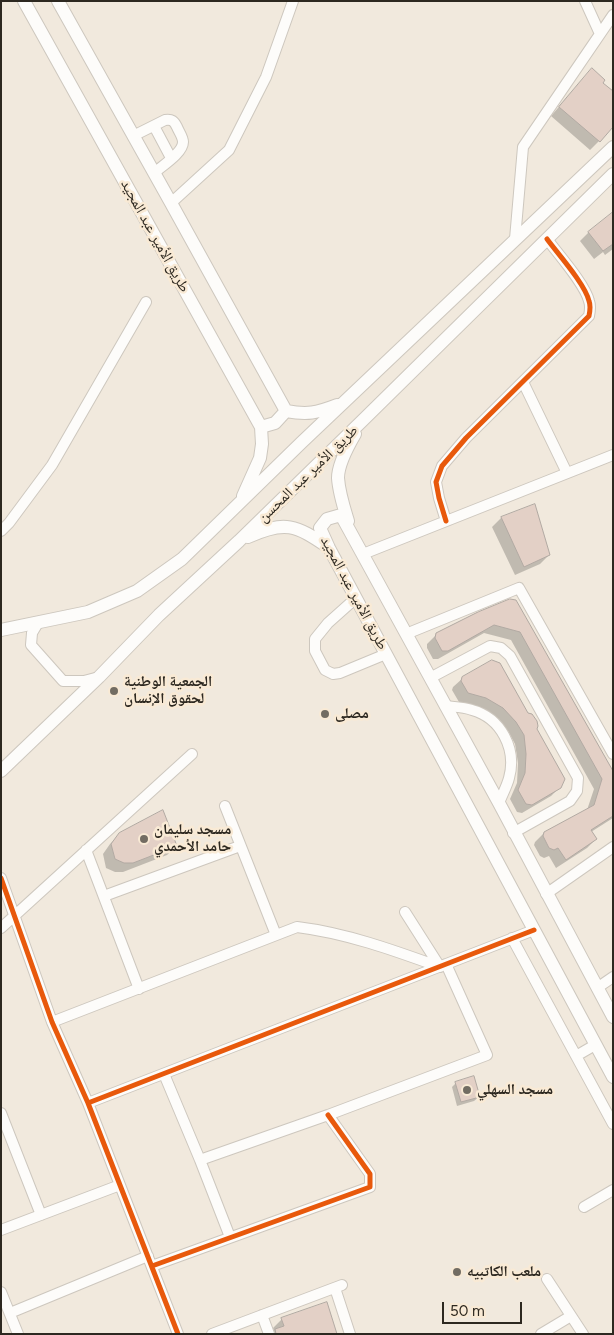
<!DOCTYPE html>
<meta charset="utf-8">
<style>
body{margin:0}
#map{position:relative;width:614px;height:1335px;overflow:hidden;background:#f1e9dd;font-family:Figtree,sans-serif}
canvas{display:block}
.frame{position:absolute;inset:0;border:2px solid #2d2820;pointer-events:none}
.scale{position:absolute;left:442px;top:1302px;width:80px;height:22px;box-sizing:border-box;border:2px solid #2d2820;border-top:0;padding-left:6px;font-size:15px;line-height:18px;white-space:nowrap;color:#2d2820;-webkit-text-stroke:4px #f9ead5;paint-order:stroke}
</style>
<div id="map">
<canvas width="614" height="1335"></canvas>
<div class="frame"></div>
<div class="scale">50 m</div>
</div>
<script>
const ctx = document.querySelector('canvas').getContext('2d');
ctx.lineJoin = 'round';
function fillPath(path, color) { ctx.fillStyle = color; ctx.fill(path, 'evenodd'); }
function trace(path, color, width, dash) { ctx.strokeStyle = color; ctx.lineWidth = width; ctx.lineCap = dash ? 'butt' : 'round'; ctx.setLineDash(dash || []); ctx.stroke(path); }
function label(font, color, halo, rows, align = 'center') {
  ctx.font = font + ' Figtree,"Noto Naskh Arabic",sans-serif'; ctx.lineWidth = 5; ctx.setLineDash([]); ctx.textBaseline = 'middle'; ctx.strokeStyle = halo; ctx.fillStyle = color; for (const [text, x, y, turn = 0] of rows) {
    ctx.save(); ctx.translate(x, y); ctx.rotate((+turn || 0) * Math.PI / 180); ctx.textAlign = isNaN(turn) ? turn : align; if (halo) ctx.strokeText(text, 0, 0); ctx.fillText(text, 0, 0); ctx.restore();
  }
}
fillPath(new Path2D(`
 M583,79l18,4 -2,58 -9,9 -39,-34z
 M613,214v35l-8,6 -2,-3 -9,7 -14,-18 8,-8z
 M534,505l15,50 -9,9 -25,11 -23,-48 9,-9z
 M510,600l103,174v44l-22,14 5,7 -9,9 -31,20 -7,-12 -5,2 -4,-2 -6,-11 1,-3 9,-9 43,-23 7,-21 -83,-149 -27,-7 -46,26h-5l-6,-11v-4l10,-10z
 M463,678l73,51 24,58 -9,9 -29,17 -5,-1 -7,-13 7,-16 1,-20 -3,-19 -7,-13 -14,-15 -17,-9 -18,-5 -7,-12 1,-3z
 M120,834l56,12 -9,9 -44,17h-8l-9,-4 -3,-14 7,-10z
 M456,1083l23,14 -5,4 -17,5 -5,-19z
 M282,1319l53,15h-60l-2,-6z`), '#0003');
const building = new Path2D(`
 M592,68l13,12 -2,3 10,8v36l-13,15 -41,-35z
 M613,212v32l-10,7 -15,-19z
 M535,504l15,51 -26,12 -23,-50z
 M510,599l6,1 97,171v45l-22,14 6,9 -31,21 -8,-12 -4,2 -5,-2 -6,-12 1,-4 50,-27 8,-26 -82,-147 -26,-7 -46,26h-6l-7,-13 1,-5 42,-21z
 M492,660l8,3 28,50 4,1 5,7 1,5 -1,3 28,50 -4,9 -29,17 -6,-1 -8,-14 7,-17 1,-19 -2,-19 -8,-13 -13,-14 -17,-10 -18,-5 -7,-12 1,-4z
 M163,810l14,36 -44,17h-9l-9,-4 -4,-15 8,-11z
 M474,1076l6,21 -19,5 -6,-20z
 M327,1302l10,32h-61l-1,-5 9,-3 -3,-8z`);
fillPath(building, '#e3d0c6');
trace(building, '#b1a9a2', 1);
const minor = new Path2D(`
 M585,1l15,33
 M154,126l17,32
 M133,136l32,-16c7,-1 9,1 12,7 2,5 6,10 6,15 0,11 -21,24 -29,31
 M171,203l58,-53 37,-73 27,-76
 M515,239l8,-92 90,-132
 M523,382l44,91
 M446,521l-7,-23 -3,-16 6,-16 24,-28 123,-122c1,-5 2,-10 0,-15 -4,-17 -31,-47 -42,-62
 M1,531l8,-8 43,-58 94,-163
 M363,554l250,-99
 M356,598l-28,25 -13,16v12l10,19 8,4 7,-1 46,-19
 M38,623l-6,10 -1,12 32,36h21l15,-4
 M406,634l113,-46 94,166
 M430,678l60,-32 11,2 9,8 68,122 -1,13 -7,10 -57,32
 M445,706c9,1 19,1 27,4 29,8 45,39 37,68 -2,8 -7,17 -10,25
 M225,806l51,129
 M86,850l53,139
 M1,878l51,144 36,81 90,231
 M546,894l67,-47
 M104,896l136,-50
 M405,912l35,55
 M1,928l191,-174
 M512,938l101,186
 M597,988l16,-11
 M52,1022l245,-95c49,6 96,23 143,40
 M576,1056l19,-11
 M164,1074l36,86 30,77
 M88,1103l446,-173
 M1,1113l40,102
 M200,1160l128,-45 159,-60 -41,-91
 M584,1207l29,-17
 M1,1230l119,-45
 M152,1266l218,-79v-13l-42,-59
 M547,1279l36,55
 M335,1288l15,46
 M1,1292l17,42
 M10,1313l138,-57
 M262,1315l7,19
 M212,1334l130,-49
 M541,1334l30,-18`);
const major = new Path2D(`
 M24,1l237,426 1,17 -2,14 -17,38
 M58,1l113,202 115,208 -11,12 -14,4
 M286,411c22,4 30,2 51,-6
 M348,521c-4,-13 -9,-28 -10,-43 0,-14 10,-32 17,-44
 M248,537c37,-17 48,-12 80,10
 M1,630l87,-18 49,-21 45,-32 120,-117 311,-295
 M1,771l98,-94 60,-62 80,-74 122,-119 252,-248
 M613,1017l-114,-214 -158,-288 -14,4 -7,9 9,20 284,529`);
trace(minor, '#cdc7be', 12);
trace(major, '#cdc7be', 14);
trace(minor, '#fdfcfa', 10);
trace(major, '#fdfcfa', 12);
trace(new Path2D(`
 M446,521l-7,-23 -3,-16 6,-16 24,-28 123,-122c1,-5 2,-10 0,-15 -4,-17 -31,-47 -42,-62
 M1,878l51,144 36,81 90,231
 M88,1103l446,-173
 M152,1266l218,-79v-13l-42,-59`), '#e8590c', 5);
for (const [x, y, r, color] of [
 [114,691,5,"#726c62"],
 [325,714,5,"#726c62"],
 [144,839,5,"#726c62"],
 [467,1090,5,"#726c62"],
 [457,1272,5,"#726c62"]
]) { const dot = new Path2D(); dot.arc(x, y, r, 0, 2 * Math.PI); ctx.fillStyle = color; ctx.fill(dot); trace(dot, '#f9ead5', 2); }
label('15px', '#2d2820', '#f9ead5', [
 ["طريق الأمير عبد المجيد",155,236,61],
 ["طريق الأمير عبد المحسن",308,474,-44],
 ["طريق الأمير عبد المجيد",354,593,62]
]);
label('bold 15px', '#2d2820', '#f9ead5', [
 ["الجمعية الوطنية",124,682],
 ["لحقوق الإنسان",124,699],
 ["مصلى",335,714],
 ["مسجد سليمان",154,830],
 ["حامد الأحمدي",154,847],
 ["مسجد السهلي",477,1090],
 ["ملعب الكاتبيه",467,1272]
], 'left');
</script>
